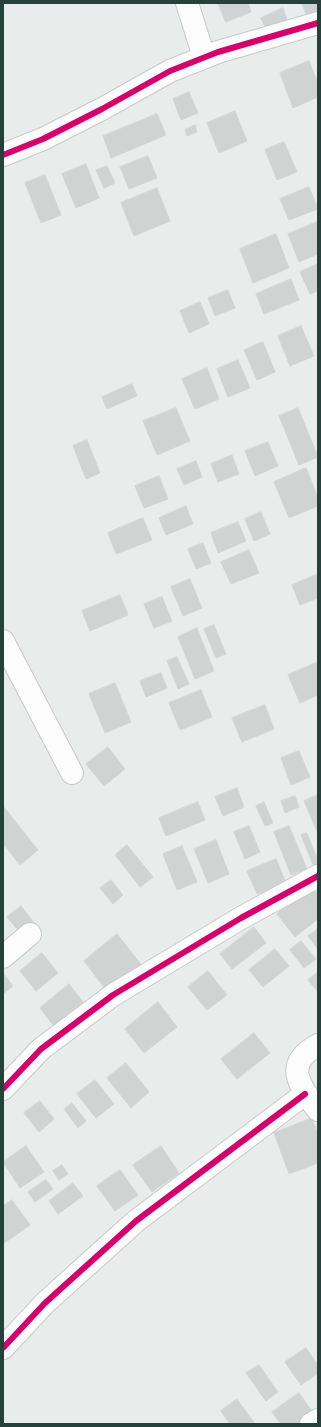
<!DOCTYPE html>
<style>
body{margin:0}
#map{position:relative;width:321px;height:1427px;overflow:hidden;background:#e8edeb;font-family:Cabin,sans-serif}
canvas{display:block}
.frame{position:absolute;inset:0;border:4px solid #24423a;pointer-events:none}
</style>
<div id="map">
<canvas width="321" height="1427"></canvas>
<div class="frame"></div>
</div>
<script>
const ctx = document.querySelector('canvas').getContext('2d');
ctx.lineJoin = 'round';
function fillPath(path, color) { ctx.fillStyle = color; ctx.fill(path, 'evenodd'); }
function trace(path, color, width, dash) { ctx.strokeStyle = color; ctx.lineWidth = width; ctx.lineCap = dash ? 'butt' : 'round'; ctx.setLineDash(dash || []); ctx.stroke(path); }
const building = new Path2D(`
 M218,3h30l3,9 -25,10z
 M302,3h16v8l-11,5z
 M283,8l4,12 -21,9 -5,-11z
 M309,61l9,22v14l-25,11 -13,-35z
 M189,92l9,21 -17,7 -8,-21z
 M235,111l12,30 -28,12 -12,-30z
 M157,114l9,21 -55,23 -8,-22z
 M195,125l2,7 -10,4 -2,-6z
 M284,142l13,30 -20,8 -12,-30z
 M148,156l9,22 -28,11 -9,-22z
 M86,164l13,34 -23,10 -14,-34z
 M107,166l8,17 -11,5 -8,-18z
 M45,175l16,40 -20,8 -16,-40z
 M309,187l9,22 -29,11 -9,-21z
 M157,188l13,33 -36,15 -13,-33z
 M317,222l1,32 -19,8 -11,-28z
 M276,234l13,34 -36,15 -13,-34z
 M318,264v27l-8,3 -10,-22z
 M291,279l8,21 -35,14 -8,-20z
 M228,290l7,18 -20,8 -7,-18z
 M200,302l9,22 -20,9 -9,-22z
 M301,326l13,30 -24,10 -12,-30z
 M263,342l12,30 -18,8 -13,-30z
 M238,360l12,28 -22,9 -11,-28z
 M207,368l12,31 -24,10 -13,-30z
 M132,384l5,12 -30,13 -5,-12z
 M176,408l14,33 -33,14 -14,-34z
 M298,408l20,49 -19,8 -20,-49z
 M87,440l13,33 -14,6 -13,-33z
 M268,442l10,24 -23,10 -10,-25z
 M232,455l7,19 -21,8 -7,-18z
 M196,461l6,16 -18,8 -7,-16z
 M306,468l12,30v8l-29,12 -15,-36z
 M159,476l9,23 -24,9 -9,-22z
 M186,506l7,18 -27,11 -7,-17z
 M261,512l9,22 -16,7 -9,-22z
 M143,518l9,22 -36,14 -8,-21z
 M238,522l8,19 -28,12 -7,-20z
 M203,543l8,20 -15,6 -8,-20z
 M249,550l10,23 -28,11 -10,-22z
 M318,574v24l-18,7 -8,-20z
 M190,579l12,29 -19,8 -12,-29z
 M120,595l8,20 -38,16 -8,-20z
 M162,597l10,24 -18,7 -10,-24z
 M214,625l12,29 -10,4 -12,-29z
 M197,628l17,43 -19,8 -17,-42z
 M177,657l12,27 -11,5 -11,-28z
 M318,662v33l-18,8 -12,-28z
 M161,673l6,15 -21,9 -6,-16z
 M115,683l16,39 -26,11 -16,-39z
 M201,690l11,27 -32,13 -11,-27z
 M265,705l9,24 -32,13 -10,-24z
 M108,747l17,22 -21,17 -18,-22z
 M299,751l11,26 -19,8 -10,-27z
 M237,788l7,19 -21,9 -8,-19z
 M318,795v39l-14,-33z
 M295,796l4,11 -14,6 -4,-12z
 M198,802l7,18 -39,16 -7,-18z
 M264,802l9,21 -8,3 -9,-20z
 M3,806l35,44 -18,15 -17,-22z
 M249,826l11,26 -15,7 -11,-27z
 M289,826l18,43 -16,6 -17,-43z
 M307,833l11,28v2l-5,2 -12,-30z
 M216,840l13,34 -21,9 -14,-34z
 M127,845l26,32 -13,10 -25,-32z
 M182,846l15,36 -20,8 -14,-36z
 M276,859l10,24 -29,11 -10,-23z
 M111,880l12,15 -10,9 -13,-16z
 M311,886l7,8v25l-23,18 -18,-23z
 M21,906l14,18 -13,11 -15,-18z
 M254,927l12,16 -34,26 -12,-15z
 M318,929v20l-10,-13z
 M117,934l26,33 -34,27 -25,-33z
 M301,941l15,18 -12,9 -14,-18z
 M275,949l14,17 -26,21 -14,-17z
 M42,953l16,20 -22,18 -16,-20z
 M208,971l19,24 -20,15 -19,-23z
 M318,972v20l-10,-12z
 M3,973l10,13 -10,8z
 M69,984l14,18 -30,23 -13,-17z
 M158,1002l19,25 -33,26 -19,-24z
 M254,1033l16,20 -33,26 -16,-20z
 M126,1063l23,29 -18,16 -24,-30z
 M95,1080l19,24 -18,14 -19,-24z
 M40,1101l14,18 -15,13 -15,-19z
 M72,1103l14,18 -8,7 -14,-19z
 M312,1118l6,16v29l-29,11 -15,-41z
 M26,1146l18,26 -24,16 -17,-26z
 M161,1146l18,27 -27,19 -19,-27z
 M62,1165l6,9 -9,6 -6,-9z
 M120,1170l18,25 -23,16 -18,-25z
 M46,1180l7,9 -18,13 -7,-10z
 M73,1183l10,13 -25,18 -9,-13z
 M12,1200l18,25 -27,19v-38z
 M306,1348l12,17v8l-17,12 -16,-23z
 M259,1365l19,27 -12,9 -20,-28z
 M299,1393l15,21 -13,10h-20l-9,-12z
 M237,1399l18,25h-25l-9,-13z`);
fillPath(building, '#cfd4d2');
trace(building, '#d1d6d4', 1);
const minor = new Path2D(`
 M187,3l17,54
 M3,155l40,-16 59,-30 68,-38 48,-19 100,-29
 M3,641l69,132
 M3,957l27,-23
 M318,1045c-35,19 -19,41 0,65
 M3,1089l38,-40 72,-54 128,-77 77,-42
 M3,1348l42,-45 91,-82 169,-127
 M311,1424l7,-4`);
trace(minor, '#c5cac8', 24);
trace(minor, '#fcfcfc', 22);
trace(new Path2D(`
 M3,155l40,-16 59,-30 68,-38 48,-19 100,-29
 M3,1089l38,-40 72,-54 128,-77 77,-42
 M3,1348l42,-45 91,-82 169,-127`), '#d6006c', 6);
</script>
